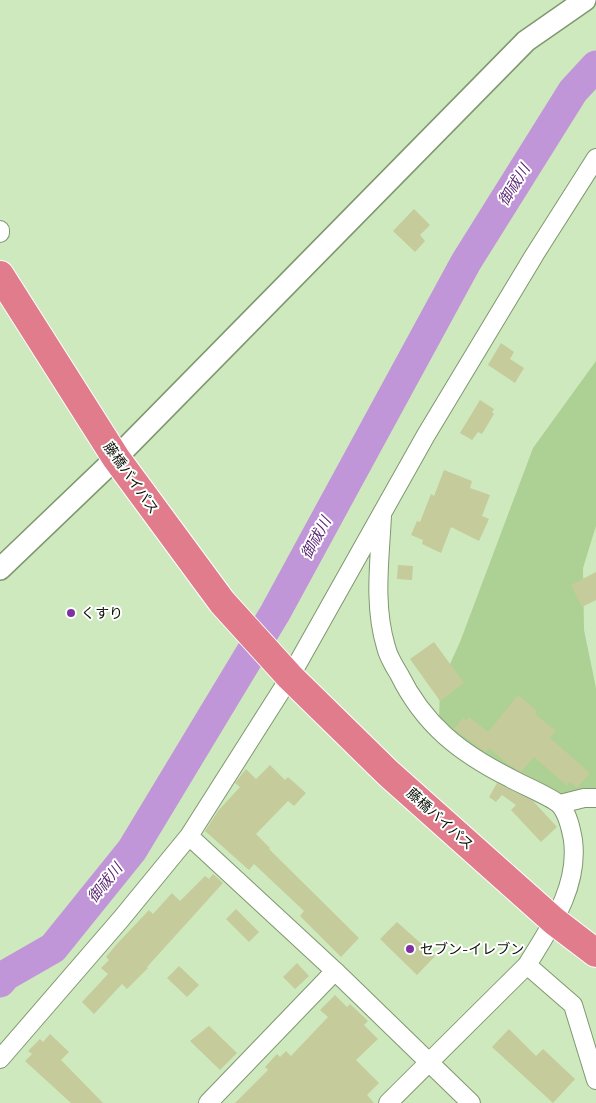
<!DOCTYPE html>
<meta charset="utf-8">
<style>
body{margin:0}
canvas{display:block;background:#cee9bd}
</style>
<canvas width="596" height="1103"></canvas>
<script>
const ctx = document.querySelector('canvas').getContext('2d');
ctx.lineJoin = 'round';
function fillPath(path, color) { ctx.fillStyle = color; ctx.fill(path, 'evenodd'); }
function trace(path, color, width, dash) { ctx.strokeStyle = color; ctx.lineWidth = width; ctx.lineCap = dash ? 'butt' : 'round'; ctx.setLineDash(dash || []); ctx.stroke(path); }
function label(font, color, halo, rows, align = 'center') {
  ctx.font = font + ' "Exo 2","Noto Sans JP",sans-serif'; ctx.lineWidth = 4; ctx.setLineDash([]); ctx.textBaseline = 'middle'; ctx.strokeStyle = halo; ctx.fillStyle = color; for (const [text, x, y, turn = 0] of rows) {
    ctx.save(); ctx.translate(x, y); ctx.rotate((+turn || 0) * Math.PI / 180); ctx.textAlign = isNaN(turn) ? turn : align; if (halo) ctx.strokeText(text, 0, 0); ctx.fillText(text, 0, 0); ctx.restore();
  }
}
fillPath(new Path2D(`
 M596,361v165l-13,42 1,62 12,58v111l-24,2 -81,-26 -52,-56 1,-33 20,-44 73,-194z`), '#add194');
trace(new Path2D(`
 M0,982l6,-7 47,-27 79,-98 143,-237 191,-351 107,-171 23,-25`), '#c096d8', 31);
fillPath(new Path2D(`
 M414,209l16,16 -10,10 5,6 -10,11 -22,-21z
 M501,343l13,9 -4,7 14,9 -9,15 -27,-18z
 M480,400l14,9 -2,3 2,2 -12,20 -4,-2 -6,8 -12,-7z
 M444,470l28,11 -2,7 20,7 -8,21 7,3 -10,22 -28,-14 -10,26 -19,-9 1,-4 -12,-5 6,-14 3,1 11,-28 3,2z
 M398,565l15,1 -1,14 -15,-1z
 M596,572v28l-14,7 -11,-22z
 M434,642l30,41 -24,18 -30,-42z
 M518,695l19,16 -2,3 21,17 -6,7 40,35 -13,15 -7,-6 -3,4 -33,-29 -13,15 -12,-7 -20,-17 -3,4 -5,-3 -27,-20 9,-11 3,3 3,-4 19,15z
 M270,765l15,15 3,-3 18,16 -12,13 -6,-5 -32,33 14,14 -1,1 90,89 -18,19 -41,-41 4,-5 -50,-47 -5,6 -44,-39 13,-20 22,-24 -5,-4 11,-14 10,10z
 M497,783l36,18 24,26 -16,15 -30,-32 5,-5 -14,-10 -6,7 -7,-5z
 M213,874l10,9 -76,84 1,1 -21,21 -5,-5 -28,30 -12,-12 26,-28 -7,-6 8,-8 -3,-3 10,-12 33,-35 4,4 19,-21 8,8 25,-25 4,3z
 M236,909l23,23 -10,10 -23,-23z
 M397,922l38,34 -18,19 -37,-36z
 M297,963l12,13 -14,13 -12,-12z
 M179,966l20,19 -12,12 -20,-19z
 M335,995l12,12 3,-3 18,17 -4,4 14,14 -22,21 23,23 -12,12 7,8h-139l33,-33 -3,-3 12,-13 3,3 6,-6 5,5 37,-39 -8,-7z
 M209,1026l28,27 -17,17 -30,-29z
 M509,1029l27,27 7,-7 32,30 -22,24 -61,-56z
 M50,1034l19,18 -8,8 42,43h-32l-46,-42 7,-7 -4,-3 12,-12 3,3z`), '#c5cb9a');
const minor = new Path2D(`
 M0,230v3
 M382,515c-2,44 -9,89 4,132 2,9 8,19 13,27 25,51 61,79 111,104 10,6 44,20 50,27 8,9 11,24 13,35 6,47 -22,86 -46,125l46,40 23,75
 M560,804l24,-6h12
 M189,836l146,135 136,132
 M0,1059l121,-140 68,-83 101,-159 136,-242 109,-181 61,-96
 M208,1103l127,-132
 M388,1103l139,-138`);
const tertiary = new Path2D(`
 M0,569l116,-111 410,-417 59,-41`);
const trunk = new Path2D(`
 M0,275l116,183 106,144 68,75 98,96 166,148 42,32`);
trace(minor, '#7f986f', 20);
trace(tertiary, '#7f986f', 24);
trace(trunk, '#fff', 30);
trace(minor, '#fff', 18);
trace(tertiary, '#fff', 21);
trace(trunk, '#e07c8c', 28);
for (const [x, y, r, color] of [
 [71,613,5,"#7e31a2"],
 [410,949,5,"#7e31a2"]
]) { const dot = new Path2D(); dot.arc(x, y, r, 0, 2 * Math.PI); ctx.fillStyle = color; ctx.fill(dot); trace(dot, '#fff', 2); }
label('14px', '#091104', '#fff', [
 ["藤橋バイパス",131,478,55],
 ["藤橋バイパス",440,819,42]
]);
label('14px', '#091104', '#fff', [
 ["くすり",81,613],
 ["セブン-イレブン",420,949]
], 'left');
label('italic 15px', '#5b2774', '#fff', [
 ["御祓川",514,185,-58],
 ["御祓川",316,538,-61],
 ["御祓川",105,883,-51]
]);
</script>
